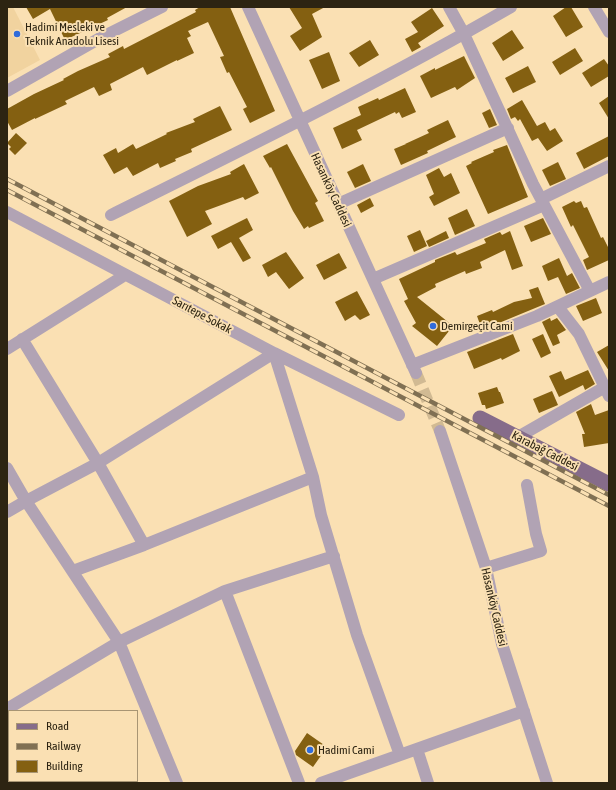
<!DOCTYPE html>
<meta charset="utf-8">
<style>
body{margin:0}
#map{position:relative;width:616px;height:790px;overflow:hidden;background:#fae0b3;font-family:"Asap Condensed",sans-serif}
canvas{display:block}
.frame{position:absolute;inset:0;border:8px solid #2d2412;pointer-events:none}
.legend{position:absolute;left:8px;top:710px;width:130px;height:72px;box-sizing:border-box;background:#fae0b3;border:1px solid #a89573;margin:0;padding:5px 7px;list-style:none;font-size:12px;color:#2d2412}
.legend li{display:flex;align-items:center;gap:8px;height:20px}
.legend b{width:20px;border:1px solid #a89573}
</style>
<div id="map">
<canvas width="616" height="790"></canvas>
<div class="frame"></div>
<ul class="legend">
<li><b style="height:5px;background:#866c8a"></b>Road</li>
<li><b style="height:5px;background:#807053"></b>Railway</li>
<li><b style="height:11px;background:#846011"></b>Building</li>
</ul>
</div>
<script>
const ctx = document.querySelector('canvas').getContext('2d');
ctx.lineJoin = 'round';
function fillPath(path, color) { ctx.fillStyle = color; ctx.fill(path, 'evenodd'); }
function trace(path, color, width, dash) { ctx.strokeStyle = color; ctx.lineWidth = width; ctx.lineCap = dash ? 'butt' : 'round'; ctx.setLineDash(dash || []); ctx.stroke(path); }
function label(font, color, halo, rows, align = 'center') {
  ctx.font = font + ' "Asap Condensed",sans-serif'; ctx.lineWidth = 4; ctx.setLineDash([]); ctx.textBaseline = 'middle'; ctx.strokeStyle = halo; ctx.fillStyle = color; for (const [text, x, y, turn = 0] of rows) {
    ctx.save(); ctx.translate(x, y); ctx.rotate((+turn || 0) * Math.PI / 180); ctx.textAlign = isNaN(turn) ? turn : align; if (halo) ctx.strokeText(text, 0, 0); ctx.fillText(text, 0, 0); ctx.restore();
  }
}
fillPath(new Path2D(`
 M7,7h6l27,53 -33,18z`), '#f1d39f');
fillPath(new Path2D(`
 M26,7h101l-20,11 1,2 -43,20 -15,-31 -17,10z
 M200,7h30l45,104 -25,12 -7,-14 4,-2 -18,-35 -2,1 -7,-16 4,-1 -16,-34 -20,9 3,5 -4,2 7,15 -17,8v-1l-30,15 -4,-8 -33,17 2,6 -13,6 -5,-9 -29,14 2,3 -32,15v-1l-23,12 -5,-9v-12l27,-15 30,-14 -1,-1 15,-8 32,-14 -2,-3 15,-8 1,3 72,-37 -1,-2z
 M289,7h36l-13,7 10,23 -22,14 -10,-15 12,-8z
 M566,7h5l12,20 -17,10 -13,-21z
 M432,8l12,18 -26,17 3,4 -9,5 -7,-13 13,-7 -7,-10z
 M512,30l12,18 -21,13 -11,-18z
 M370,40l9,15 -20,12 -10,-14z
 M575,48l8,13 -23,14 -8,-13z
 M329,52l11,29 -18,8 -13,-29z
 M464,56l11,22 -18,12 -2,-3 -24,11 -11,-22 15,-8v2z
 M604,59l5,7v10l-18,11 -9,-14z
 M528,66l8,16 -23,11 -8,-15z
 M405,88l11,24 -14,6 -3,-6 -3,2 -1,-2 -38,18 5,10 -20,9 -9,-21 28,-13 -3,-8 20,-9 1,2z
 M609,96v23l-10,-16z
 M522,100l15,26 8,-4 5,9 5,-3 8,13 -16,10 -9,-13 -6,3 -12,-22 -2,2 -3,-4 -4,2 -4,-10z
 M220,106l12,24 -41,19 1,3 -17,7 1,2 -16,7 -2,-5 -25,13 -6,-9 -13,7 -11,-19 13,-7 2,5 15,-9 3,5 31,-15 -1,-1 29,-11 -2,-3z
 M490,109l7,16 -8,3 -7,-15z
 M448,120l8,17 -29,14 1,2 -27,12 -7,-16 12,-5h-1l24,-11 -2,-3z
 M16,133l11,10 -12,12 -6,-6 2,-2 -4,-4z
 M609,136v20l-25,13 -8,-16z
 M287,144l31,57 -3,2 9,18 -15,7 -1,-2 -4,3 -11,-18 -22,-44 -1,1 -7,-12z
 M507,145l21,52 -40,17 -22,-48 6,-3 -1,-1 23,-10 -1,-2z
 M558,162l8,17 -16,7 -8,-16z
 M244,164l15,29 -14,7 -2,-3 -38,14 7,13 -25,13 -18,-36 29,-15 33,-12 -1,-2z
 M363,164l8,17 -16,7 -8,-16z
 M439,168l5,9 7,-4 9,20 -26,13 -5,-9 5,-3 -8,-19z
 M370,198l4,8 -13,7 -4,-8z
 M574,201l2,2 5,-2 3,7 3,-1 14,31 2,-1 6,12v11l-22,10 -4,-10 6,-3 -16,-32 -2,2 -9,-20z
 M467,209l8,17 -20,9 -7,-17z
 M247,218l6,12 -14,8 12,20 -8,4 -12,-20 -13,7 -7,-13z
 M543,218l8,16 -20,8 -7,-16z
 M420,230l7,16 -13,6 -7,-16z
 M446,231l3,7 -20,9 -3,-6z
 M510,231l13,35 -11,4 -7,-20 -25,12 2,6 -16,6 -1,-3 -30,13 1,3 -19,10 36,29 -16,20 -25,-20 4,-3 -12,-22 4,-2 -9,-20 36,-17v-2l20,-8 2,3 29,-12 -2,-4 16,-7 2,3z
 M286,252l18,26 -15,11 -13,-17 -8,5 -6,-12z
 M339,253l8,15 -23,12 -8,-15z
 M559,258l8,18 5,-3 8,15 -14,6 -8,-17 -10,4 -6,-15z
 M538,287l7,17 -63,26 -5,-14 15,-6 1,2 21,-10 18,-4 -3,-8z
 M357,291l13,24 -10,5 -5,-5 -10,6 -10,-19z
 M596,298l6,15 -19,8 -7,-15z
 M550,318l1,3 6,-3 9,12 -9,5 3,8 -7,3 -11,-24z
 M513,334l7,17 -18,9 -1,-2 -27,11 -7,-17z
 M543,334l8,19 -10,5 -9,-19z
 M609,345v26l-12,-19z
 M588,370l7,14 -10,6 -2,-5 -24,12 -10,-21 12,-5 4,9z
 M497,387l2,5h1l4,11 -18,6 -1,-4h-3l-4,-12z
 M552,391l6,14 -19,8 -6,-14z
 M591,404l4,11 14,-5v33l-25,4 -2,-13h3l-9,-22z
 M307,733l20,14 -14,20 -17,-12 -1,-4z`), '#846011');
trace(new Path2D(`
 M416,373l24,58`), '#d1ba93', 12, [12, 6]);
trace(new Path2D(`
 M248,7l168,366
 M449,7l15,27 69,150 57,107
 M594,7l15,25
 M7,91l95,-54 60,-30
 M541,199l68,-33
 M338,204l170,-76
 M7,212l267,141 125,62
 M111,215c135,-67 270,-133 400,-208
 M373,279l171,-74
 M558,307l21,27 30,62
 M22,339l76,124 46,82
 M7,349l118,-74
 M412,365l125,-49 72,-34
 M440,431l46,137 16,76 45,139
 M518,437l87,-50
 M7,468l19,33 93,141 58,141
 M7,512l19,-11 72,-38 176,-110 39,124 8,38 36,120 43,120
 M486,568l55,-17 -5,-17 -9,-49
 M73,571l71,-26 169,-68
 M225,591l74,192
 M7,709l112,-67 106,-51 109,-35
 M417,749l11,34
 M321,783l203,-72`), '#b1a3b4', 12);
trace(new Path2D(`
 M480,418l129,66`), '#866c8a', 15);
const rail = new Path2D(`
 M7,179l602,316
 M7,190l602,316`);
trace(rail, '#807053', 4.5);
trace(rail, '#fae0b3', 3, [9]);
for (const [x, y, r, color] of [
 [17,34,4,"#306cda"],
 [433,326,4,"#306cda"],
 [310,750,4,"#306cda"]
]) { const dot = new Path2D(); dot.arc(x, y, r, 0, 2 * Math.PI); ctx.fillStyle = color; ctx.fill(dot); trace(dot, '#fae0b3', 1.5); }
label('12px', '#2d2412', '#fae0b3', [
 ["Hadimi Mesleki ve",25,27],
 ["Teknik Anadolu Lisesi",25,41],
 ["Demirgeçit Cami",441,326],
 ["Hadimi Cami",318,750]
], 'left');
label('12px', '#2d2412', '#fae0b3', [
 ["Hasanköy Caddesi",331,190,65],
 ["Sarıtepe Sokak",202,315,28],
 ["Karabağ Caddesi",545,451,27],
 ["Hasanköy Caddesi",494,607,77]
]);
</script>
